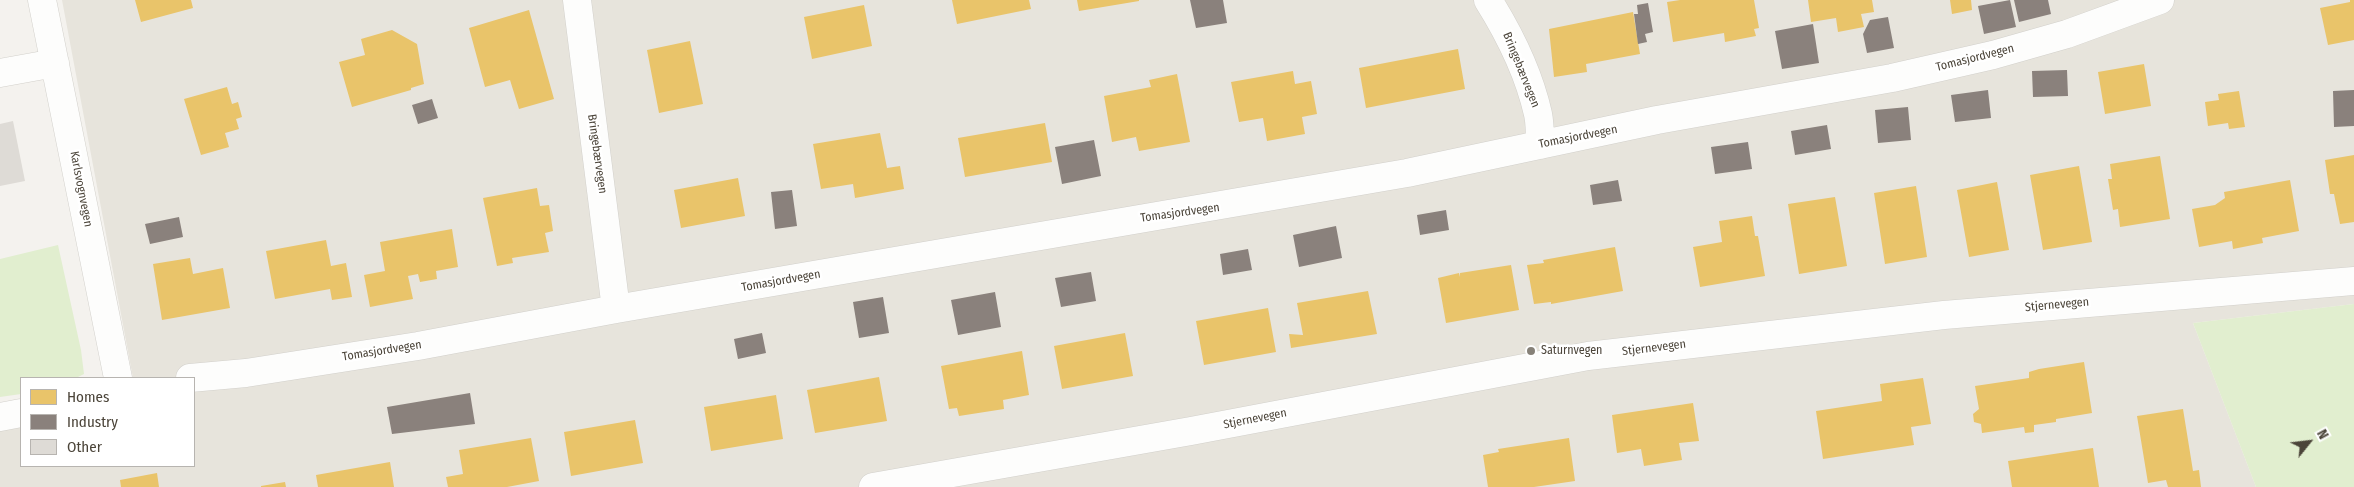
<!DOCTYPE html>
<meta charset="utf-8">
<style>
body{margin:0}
#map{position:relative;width:2354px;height:487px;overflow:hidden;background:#f4f2ee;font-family:"Fira Sans Condensed",sans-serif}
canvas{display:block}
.legend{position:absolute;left:20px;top:377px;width:175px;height:90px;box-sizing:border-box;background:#fff;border:1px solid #b7b4b0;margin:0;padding:6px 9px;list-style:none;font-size:15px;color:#4b4439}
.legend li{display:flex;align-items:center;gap:10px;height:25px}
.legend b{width:25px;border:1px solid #b7b4b0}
.north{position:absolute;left:2284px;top:417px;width:50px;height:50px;-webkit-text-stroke:4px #fff;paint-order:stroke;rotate:61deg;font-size:14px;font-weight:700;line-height:20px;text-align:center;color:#4b4439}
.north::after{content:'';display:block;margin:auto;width:18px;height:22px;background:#4b4439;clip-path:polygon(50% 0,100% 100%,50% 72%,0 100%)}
</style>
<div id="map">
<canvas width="2354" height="487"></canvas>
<ul class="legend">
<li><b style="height:14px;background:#e9c46a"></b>Homes</li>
<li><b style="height:14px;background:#8a817c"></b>Industry</li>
<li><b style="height:14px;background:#dedbd6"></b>Other</li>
</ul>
<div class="north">N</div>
</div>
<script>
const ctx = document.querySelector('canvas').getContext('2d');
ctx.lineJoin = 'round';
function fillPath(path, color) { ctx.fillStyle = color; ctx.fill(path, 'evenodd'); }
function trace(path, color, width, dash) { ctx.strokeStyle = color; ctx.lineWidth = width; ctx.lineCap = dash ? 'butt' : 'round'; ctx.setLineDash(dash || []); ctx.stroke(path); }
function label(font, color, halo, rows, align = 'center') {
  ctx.font = font + ' "Fira Sans Condensed",sans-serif'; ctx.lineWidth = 5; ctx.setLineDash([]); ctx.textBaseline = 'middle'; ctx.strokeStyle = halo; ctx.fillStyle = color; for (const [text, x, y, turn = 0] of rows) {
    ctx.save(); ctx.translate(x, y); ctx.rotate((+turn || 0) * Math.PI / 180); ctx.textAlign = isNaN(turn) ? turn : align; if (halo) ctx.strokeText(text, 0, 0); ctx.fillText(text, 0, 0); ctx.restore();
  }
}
fillPath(new Path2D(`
 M62,0h2292v304l-161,19 63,164h-2256v-63l21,-5v47h173v-88h-61z`), '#e7e4dc');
fillPath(new Path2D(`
 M58,245l23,105 3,24 -8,4h-55v16l-21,3v-138z
 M2354,304v183h-98l-63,-164z`), '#e1eecf');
fillPath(new Path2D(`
 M135,0h56l2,8 -52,14z
 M952,0h77l2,9 -74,15z
 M1077,0h62v1l-60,10z
 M1680,0h74l5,28 -5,1 2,7 -31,6 -1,-9 -51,9 -6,-40z
 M1808,0h64l2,12 -13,2 3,13 -26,5 -2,-14 -25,4z
 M1950,0h21l1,10 -20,4z
 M2350,0h4v40l-26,5 -8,-37 30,-6z
 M864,5l8,41 -60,13 -8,-42z
 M529,10l25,89 -35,10 -9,-29 -25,7 -16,-59z
 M1633,12l7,42 -54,10 1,8 -33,5 -5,-48z
 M392,30l25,14 7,40 -13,4v2l-59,17 -13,-45 26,-7 -4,-16z
 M690,41l13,63 -44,9 -12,-63z
 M1458,49l7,40 -99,19 -7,-40z
 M2144,64l7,42 -46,8 -7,-42z
 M1293,71l2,13 16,-3 6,33 -15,3 3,17 -38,7 -4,-23 -24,4 -8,-40z
 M1177,74l13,68 -51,9 -3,-14 -24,5 -8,-46 47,-9 -2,-7z
 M227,87l5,17 6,-2 4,15 -6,2 3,10 -14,4 4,14 -28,8 -17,-56z
 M2239,91l6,36 -16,2 -1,-6 -20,3 -3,-24 14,-2 -1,-6z
 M1045,123l7,39 -87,15 -7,-39z
 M880,133l7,35 13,-2 4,23 -49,9 -2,-14 -32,5 -8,-45z
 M2354,155v67l-14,2 -6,-30h-4l-5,-34z
 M2160,156l10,63 -50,8 -2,-18 -5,1 -5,-31h4l-2,-15z
 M2079,166l13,76 -49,8 -13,-75z
 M738,178l7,38 -64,12 -7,-38z
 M2290,180l9,51 -37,7 1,5 -30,6 -1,-8 -33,6 -7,-38 23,-4 10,-7 -1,-6z
 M1997,182l12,68 -40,7 -12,-67z
 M1916,186l11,71 -42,7 -11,-71z
 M537,188l3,18 9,-1 4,26 -8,2 4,19 -37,6 1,5 -16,3 -14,-68z
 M1835,197l12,69 -48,8 -11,-70z
 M1752,216l3,20h3l7,40 -65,11 -7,-40 29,-5 -3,-21z
 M452,229l6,38 -22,4 1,8 -17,3 -2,-8 -10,2 5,23 -43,8 -6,-32 21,-4 -5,-29z
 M326,240l5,26 15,-3 6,34 -20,3 -2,-11 -55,10 -9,-48z
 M1615,247l8,44 -72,13v-2l-17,2 -7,-39 17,-2 -1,-3z
 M190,258l3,16 30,-6 7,40 -68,12 -9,-56z
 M1511,265l8,45 -73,13 -8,-45 21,-5 1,4v-4z
 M1368,291l9,43 -86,14 -2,-14 14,1 -6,-32z
 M1268,308l8,44 -72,13 -8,-44z
 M1125,333l8,43 -71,13 -8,-43z
 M1022,351l7,44 -26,5 1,9 -45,7 -2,-8 -8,1 -8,-43z
 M2084,362l8,51 -36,6v3l-22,3v7l-9,1 -1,-6 -42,6 -1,-9 -7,-2 -1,-8 6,-5 -4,-23 54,-8v-6l10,-3z
 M879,377l8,44 -72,12 -8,-43z
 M1923,378l8,46 -20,3 3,18 -91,14 -7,-48 66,-10 -2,-17z
 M776,395l7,44 -72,12 -7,-44z
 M1693,403l6,38 -20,2 3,17 -38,6 -3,-17 -24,4 -5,-38z
 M2183,409l10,62 6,-1 2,17h-33l-2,-7 -18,3 -11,-67z
 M635,420l8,43 -72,13 -7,-44z
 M531,438l8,43 -32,6h-59l-2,-10 17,-3 -4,-24z
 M1569,438l6,43 -41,6h-46l-5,-32 16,-3 -1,-3z
 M2093,448l6,39h-87l-4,-26z
 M390,462l4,25h-76l-2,-12z
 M157,473l2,14h-38l-1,-7z
 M285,482l1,5h-25v-1z`), '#e9c46a');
fillPath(new Path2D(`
 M1190,0h33l4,23 -31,5z
 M2010,0l6,27 -32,7 -6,-28z
 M2014,0h34l3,14 -32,8z
 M1648,3l5,29 -8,2 2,8 -9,2 -4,-30h4l-1,-9z
 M1888,17l6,31 -27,5 -4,-19 7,-14z
 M1813,24l6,39 -37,6 -7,-38z
 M2067,70l1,26 -35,1 -1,-26z
 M1988,90l3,28 -36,4 -4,-27z
 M2354,90v36l-20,1 -1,-36z
 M432,99l6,19 -20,6 -6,-19z
 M1908,107l3,33 -33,3 -3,-33z
 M1827,125l4,24 -36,6 -4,-24z
 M1094,140l7,36 -39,8 -7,-37z
 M1748,142l4,27 -37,5 -4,-27z
 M1618,180l4,21 -29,4 -3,-20z
 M792,190l5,36 -22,3 -4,-37z
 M1446,210l3,20 -29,5 -3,-20z
 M179,217l4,20 -33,7 -5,-20z
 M1336,226l6,32 -43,9 -6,-32z
 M1248,249l4,21 -29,5 -3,-21z
 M1091,272l5,29 -35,6 -6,-29z
 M995,292l6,35 -43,8 -7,-35z
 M883,297l6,36 -30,5 -6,-36z
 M762,333l4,20 -28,6 -4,-20z
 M470,393l5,31 -83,10 -5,-27z`), '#8a817c');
fillPath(new Path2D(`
 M13,121l12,60 -25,5v-62z`), '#dedbd6');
const minor = new Path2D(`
 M42,0l76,378
 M577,0l39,309
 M1488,0c22,35 41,74 50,114 2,9 2,21 2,31
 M0,73l55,-10
 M190,378l56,-5 172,-27 198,-37 791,-136 250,-53 235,-42 101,-23 74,-21 93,-34
 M0,417l21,-4
 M873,487l318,-56 397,-75 356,-41 410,-34`);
trace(minor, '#d2d0cb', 29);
trace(minor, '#fdfdfc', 28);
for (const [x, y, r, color] of [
 [1531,351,5,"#868178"]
]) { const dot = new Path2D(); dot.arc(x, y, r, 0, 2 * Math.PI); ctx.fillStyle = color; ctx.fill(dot); trace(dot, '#fff', 2); }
label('12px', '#4b4439', '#fff', [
 ["Tomasjordvegen",1975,58,-14],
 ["Bringebærvegen",1521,70,68],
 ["Tomasjordvegen",1578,137,-11],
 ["Bringebærvegen",597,154,82],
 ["Karlsvognvegen",81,189,79],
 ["Tomasjordvegen",1180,213,-8],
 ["Tomasjordvegen",781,281,-10],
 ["Stjernevegen",2057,305,-5],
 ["Stjernevegen",1654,348,-7],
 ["Tomasjordvegen",382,351,-9],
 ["Stjernevegen",1255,419,-11]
]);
label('12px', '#4b4439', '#fff', [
 ["Saturnvegen",1541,351]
], 'left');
</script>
